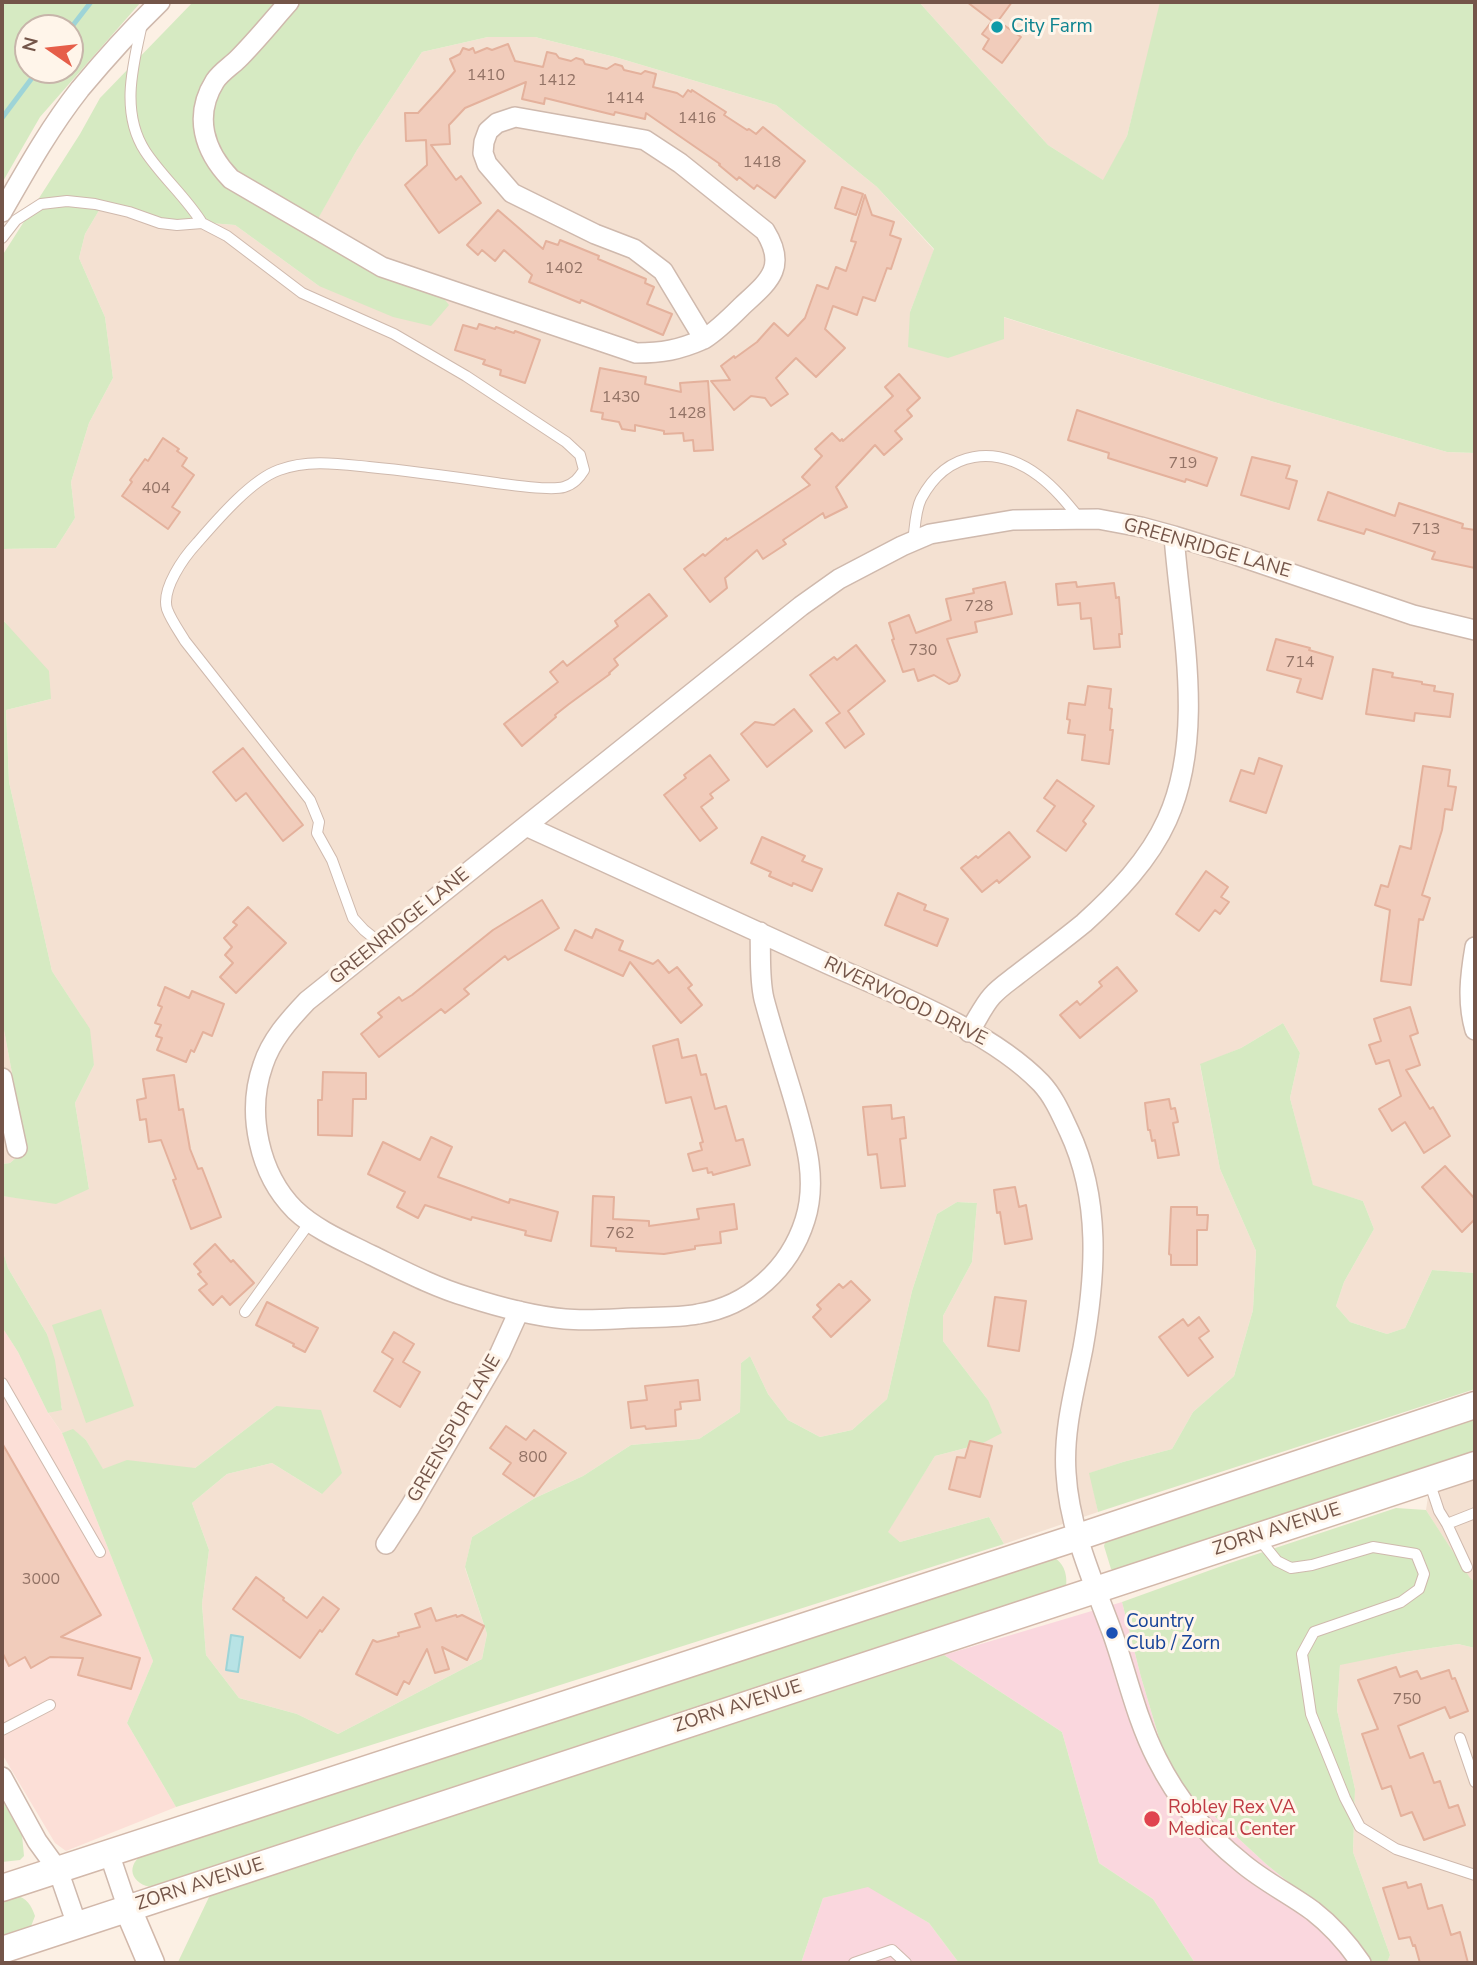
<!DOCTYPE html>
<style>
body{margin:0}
#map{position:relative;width:1477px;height:1965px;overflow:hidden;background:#fcf0e4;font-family:"Nunito Sans",sans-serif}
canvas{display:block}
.frame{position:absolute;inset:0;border:4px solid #745549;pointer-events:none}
.north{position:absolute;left:14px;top:14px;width:70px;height:70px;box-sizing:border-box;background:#fff5ea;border:2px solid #c7b5aa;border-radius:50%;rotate:284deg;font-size:19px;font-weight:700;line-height:28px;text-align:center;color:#745549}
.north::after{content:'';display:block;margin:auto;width:24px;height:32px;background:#e65e49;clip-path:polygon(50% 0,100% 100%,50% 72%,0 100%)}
</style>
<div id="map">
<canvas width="1477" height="1965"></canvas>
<div class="frame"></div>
<div class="north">N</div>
</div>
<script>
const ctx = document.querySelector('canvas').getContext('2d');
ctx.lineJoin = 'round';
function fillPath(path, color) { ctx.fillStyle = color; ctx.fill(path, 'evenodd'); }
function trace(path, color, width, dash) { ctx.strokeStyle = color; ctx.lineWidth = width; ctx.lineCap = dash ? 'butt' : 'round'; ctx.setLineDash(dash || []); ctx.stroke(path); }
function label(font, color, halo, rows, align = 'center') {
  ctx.font = font + ' "Nunito Sans",sans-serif'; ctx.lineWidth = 6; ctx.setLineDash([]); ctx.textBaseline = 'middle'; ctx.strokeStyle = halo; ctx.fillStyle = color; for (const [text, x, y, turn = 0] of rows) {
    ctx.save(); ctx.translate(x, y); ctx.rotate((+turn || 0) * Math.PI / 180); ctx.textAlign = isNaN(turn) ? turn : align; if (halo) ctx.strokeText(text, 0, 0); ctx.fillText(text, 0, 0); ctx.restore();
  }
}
fillPath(new Path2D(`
 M919,2l242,1 -34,133 -23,45 -56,-36z
 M488,37h47l80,20 161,48 101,82 57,63 -24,62 93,5 271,85 173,50 28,1v820l-43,-3 -27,58 -18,6 -37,-12 -14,-16 8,-24 30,-53 -11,-28 -50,-15 -23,-88 10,-45 -17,-30 -42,25 -41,17 20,104 36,82 -3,59 -19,66 -41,36 -21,37 -49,13 -33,11 8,39 -94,32 -15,-27 -89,25 -13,-10 48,-76 46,-12 7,-44 -45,-59v-25l29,-54 5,-59 -20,-1 -20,12 -25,77 -25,108 -35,31 -32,7 -32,-17 -20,-26 -18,-38 -9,7 -1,49 -41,27 -68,6 -48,31 -48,22 -63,39 -7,31 22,66 -5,25 -144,75 -41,-20 -58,-16 -33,-43 -4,-51 7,-54 -17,-47 35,-29 45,-11 50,31 -46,-88 -81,62 -92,2 -17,-30 -13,-10 -11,3 -14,-20 14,-4 -15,-75 -39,-66 -6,-20v-52l26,3 61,-10 -14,-86 19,-38 -12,-48 -30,-46 -43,-189 -3,-72 45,-11 -46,-77 -3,-3v-70l54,-1 19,-30 -4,-36 18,-59 24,-45 -8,-61 -26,-59 6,-24 19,-32 56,17 75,6 84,61 -9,-54 47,-82 65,-98z
 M2,1019l24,130 -16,14 -8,1z
 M1475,1476v106l-5,-3 -44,-69 3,-20z
 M1458,1644l17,4v315h-88l3,-8 -37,-103 2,-63 -18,-79 3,-46 64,-12z`), '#f4e1d2');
fillPath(new Path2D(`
 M2,1327l16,25 30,61 14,20 91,228 -26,62 49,84 -110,44 -11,-8 -53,-89z`), '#fcdfd7');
fillPath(new Path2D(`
 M1122,1602l19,75 29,98 96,89 84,68 21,31h-176l-42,-64 -54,-36 -37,-131 -118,-77z
 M868,1886l61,37 30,40h-158l22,-65z`), '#fad7de');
fillPath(new Path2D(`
 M2,2h139l-101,115 -38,66zM28,28h42v42h-42z
 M193,2h726l129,143 55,35 24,-44 33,-134h315v451l-28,-1 -173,-50 -270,-85v22l-56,19 -40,-11 2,-35 24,-63 -57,-62 -101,-82 -161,-48 -80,-20h-47l-66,15 -65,98 -46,81 127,60 11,14 -18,21 -38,-9 -74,-31 -84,-61 -75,-6 -56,-17 -19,32 -6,24 26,59 8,61 -24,45 -18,59 4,36 -19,30 -54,1v-293l78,-122 20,-36z
 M2,619l47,52 2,28 -45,11 3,72 43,189 38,58 4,36 -19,38 14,86 -33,15 -54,-8v-32l8,-1 16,-14 -24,-130z
 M1283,1023l17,30 -10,45 23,87 50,16 11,28 -30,53 -8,24 14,16 37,12 18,-6 27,-58 43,3v116l-377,123 -9,-39 34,-11 49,-13 21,-37 41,-36 19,-66 3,-59 -36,-82 -20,-105 41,-16z
 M957,1202l20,1 -5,59 -29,54v25l45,59 14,33 -21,11 -46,12 -47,76 12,10 89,-25 15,27 -828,263 -49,-84 26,-62 -91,-228 11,-4 13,11 17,29 24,-9 68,8 81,-62 45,4 21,63 -20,21 -50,-31 -45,11 -35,29 17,47 -7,54 4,51 33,43 58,16 41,20 144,-75 5,-25 -22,-67 7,-30 63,-39 48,-22 48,-31 68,-6 41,-27 1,-49 9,-7 18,38 20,26 32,17 32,-7 35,-31 25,-108 25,-77z
 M2,1248l6,20 39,66 8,26 7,50 -14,3 -30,-61 -16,-25z
 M101,1309l33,97 -48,17 -34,-98z
 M1475,1417v41l-358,114 -6,-3 -7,-23 2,-7z
 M1396,1508l30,2 44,68 5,4v66l-17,-4 -54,8 -64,13 -3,45 18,79 -2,63 37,103 -3,8h-16l-21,-31 -84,-68 -96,-89 -29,-98 -19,-75 108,-39z
 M1049,1556c14,3 19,18 17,31l-909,301c-22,-1 -35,-19 -14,-34z
 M944,1655l118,77 37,131 54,36 42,64h-236l-30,-40 -61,-36 -45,11 -22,65h-630l7,-1 32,-67z
 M2,1800l20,35 2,21 -4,4 -18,2z
 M15,1895c12,3 16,10 20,21l-5,13 -28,9v-39z`), '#d6eac2');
const water = new Path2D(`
 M231,1635l12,2 -5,35 -12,-2z`);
fillPath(water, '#b8e3e5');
trace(water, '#9ed4d7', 2);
trace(new Path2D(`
 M70,29l21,-27
 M2,118l36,-48`), '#9ed4d7', 5);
const building = new Path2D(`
 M967,2h45l-14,19 23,16 -19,26 -19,-14 6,-10 -7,-5 10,-13z
 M508,44l7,17 28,6 4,-15 9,2 3,4 12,3 5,-3 7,2 2,4 22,5 8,-5 7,2 2,4 17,4 4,-3 11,3 -3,13 24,6 6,4 5,-7 3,2 1,-2 34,22 -2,3 23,15 2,-1 7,5 7,-7 42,34 -30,37 -18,-13 -3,4 -15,-12 -2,3 -18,-15 1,-1 -74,-51 -1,6 -30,-7 -1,3 -69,-17 -1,6 -22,-5 4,-17 -61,26 -16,17 1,19 -19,1 25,35 5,-4 20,27 -42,30 -34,-48 22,-20 -1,-25 -20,1 -1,-28h13l21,-23 16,-19 -5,-12 10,-5 3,-6 6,2 4,-2 2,5 12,-5 5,2z
 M842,187l21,7 -7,21 -21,-7z
 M865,195l7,20 22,7 -4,13 11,4 -10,30 -4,-1 -12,33 -12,-4 -6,18 -24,-9 -8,23 20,19 -29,29 -20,-19 -20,20 12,16 -17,12 -6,-8 -14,-2 -17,14 -23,-29 19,-1 -9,-14 13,-10 1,2 22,-16 17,-19 14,13 17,-18 12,-33 11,4 8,-22 10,4 10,-29 -5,-1z
 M498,210l45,39 3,-8 12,4 2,-5 39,16 -1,3 48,20 -1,4 9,4 -7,17 25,10 -9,21 -82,-35 -1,3 -51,-21 3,-7 -28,-25 -9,11 -13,-11 -4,5 -11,-10z
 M479,324l16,5 1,-2 18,6 1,-2 25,9 -15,43 -25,-8 1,-5 -18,-6 2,-4 -30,-10 8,-25 14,4z
 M600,368l46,9 -1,7 36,8 -1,-9 28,-2 5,69 -19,1 -1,-11 -9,1 -1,-8 -19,1v-3l-29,-6v6l-13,-2 -3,-7 -17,-3 1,-6 -12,-2z
 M899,374l21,24 -13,12 5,6 -17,15 7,8 -18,16 -9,-10 -39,42 11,20 -22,11 -2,-5 -40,27 3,4 -23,15 -6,-9 -32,28 2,10 -17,14 -26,-33 19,-15 2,2 21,-18 1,2 83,-55 -8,-8 20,-21 -7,-7 17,-16 8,8 2,-2 1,2 50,-45 -8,-9z
 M1077,410l140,48 -10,28 -21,-7 -1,3 -77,-24 1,-5 -41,-13z
 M163,438l16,11 -2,2 10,7 -5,8 12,9 -22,32 8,5 -12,17 -46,-33 10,-14 -2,-2 15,-21 3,2z
 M1252,457l38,9 -4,12 11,3 -8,28 -48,-14z
 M1328,492l67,24 4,-13 64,21 -1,4 13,2v38l-43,-9 3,-7 -69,-23 -2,5 -46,-14z
 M1005,582l7,32 -37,8 2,10 -30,7 13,36 -3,6 -8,3 -15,-9 -16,6 -4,-12 -11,3 -11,-32 2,-1 -5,-16 20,-8 7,18 35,-13 -5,-21 28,-6 -1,-4z
 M1076,582l1,5 37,-4 2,15 3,-1 3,37h-3l1,13 -26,2 -3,-31 -10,1 -1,-16 -22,2 -2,-21z
 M649,594l18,22 -53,43 4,6 -9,8 1,1 -41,30 -14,11 1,2 -34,29 -18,-22 54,-42 -8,-10 13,-11 4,5 51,-40 -3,-5z
 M1276,639l34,9 -1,2 24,7 -11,42 -25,-7 4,-13 -34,-9z
 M856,645l29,36 -37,30 16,23 -19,14 -19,-25 14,-10 -30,-38 24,-18 3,3z
 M1373,669l20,4 -1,4 30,5v2l13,2 -1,5 19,3 -3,23 -35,-4 -1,8 -48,-7z
 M1088,686l23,3 -2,19 3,1 -2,21h3l-4,34 -27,-4 3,-25 -17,-2 2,-13 -3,-1 2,-16 16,2z
 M794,709l18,22 -45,36 -26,-33 14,-12 19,3z
 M243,748l60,77 -20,16 -37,-48 -10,8 -23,-29z
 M710,755l19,25 -19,14 3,4 -12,9 16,21 -17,13 -36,-46 22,-17 -2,-3z
 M1259,758l23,8 -16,47 -36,-12 11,-31 13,4z
 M1423,766l27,4 -2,16 8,1 -4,23 -7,-1 -3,21 -20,65 8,3 -7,22 -4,-1 -8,66 -30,-4 9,-71 -15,-5 6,-20 7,2 12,-41 11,3z
 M1057,780l37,26 -11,15 3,3 -20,27 -29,-20 18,-25 -11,-8z
 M1009,832l21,25 -31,26 -2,-3 -15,12 -21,-24 15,-12 2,2z
 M762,837l43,19 -3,5 20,8 -10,22 -19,-8 -1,3 -23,-10 2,-4 -20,-9z
 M1206,871l22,16 -7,10 8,5 -9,12 -5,-4 -16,21 -23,-17z
 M898,893l28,12 -2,5 24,9 -11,27 -52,-21z
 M542,900l17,28 -51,32 -3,-4 -41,33 5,5 -24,19 -4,-4 -62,48 -18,-23 21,-17 -4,-4 21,-16 3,4 10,-6 81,-65z
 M248,907l38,36 -50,50 -16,-16 13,-14 -8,-8 7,-8 -8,-9 13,-13 -4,-3z
 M596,929l27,12 -4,9 34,14 5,-4 11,13 8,-6 15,18 -4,3 14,17 -21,18 -51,-61 -7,14 -58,-26 10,-20 17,8z
 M1117,967l20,24 -57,47 -20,-23 17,-14 3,4 22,-19 -3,-4z
 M165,987l24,11 3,-7 32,13 -12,32 -9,-4 -9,20 -3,-2 -5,12 -29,-12 5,-12 -6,-2 5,-11 -6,-2 7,-16 -4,-2z
 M1410,1007l8,26 -8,3 10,29 -14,5 24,39 3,-2 17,29 -26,17 -19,-31 -13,9 -13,-22 22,-13 -12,-36 -13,4 -7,-19 12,-4 -7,-22z
 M678,1039l4,19 14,-3 5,20 5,-1 9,35 11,-3 10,35 7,-2 7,26 -37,10 -1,-3 -4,1 -1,-5 -14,3 -5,-17 14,-4 -2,-7 3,-1 -12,-45 -25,6 -13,-57z
 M323,1072l43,1v26h-13l-1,37 -34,-1v-35h4z
 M174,1075l5,35 4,-1 7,40 8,20 4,-1 19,49 -30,12 -18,-49 3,-1 -15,-39 -12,2 -3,-23 -6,1 -3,-20 9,-2 -3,-19z
 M1169,1099l2,10 4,-1 3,14 -5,1 6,32 -21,3 -3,-18 -3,1 -2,-11h-2l-3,-27z
 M891,1105l1,14 12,-2 2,21 -6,1 5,47 -24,2 -4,-34 -9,1 -5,-48z
 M431,1137l21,10 -14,30 71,26 1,-4 48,13 -7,29 -26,-6 1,-4 -54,-14 -1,3 -46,-15 -7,13 -21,-11 8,-15 -37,-18 15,-32 37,18z
 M1445,1166l30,33v20l-13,13 -40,-45z
 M1015,1187l4,20 7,-2 6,34 -27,5 -5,-32 -3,1 -3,-23z
 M593,1196l21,1 -1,22 36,2v5l50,-7 -2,-10 37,-5 3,25 -17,3 1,11 -26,3v3l-31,5 -48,-3v-3l-25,-2z
 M1171,1207h26v8h11l-1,15h-10v35h-26v-10l-2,-1z
 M215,1244l16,18 2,-2 21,23 -24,22 -8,-9 -9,9 -14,-15 8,-6 -9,-10 3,-2 -7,-8z
 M851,1281l19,19 -39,37 -18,-20 8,-8 -4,-4 22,-21 4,4z
 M995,1297l31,4 -7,50 -31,-5z
 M267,1302l51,26 -13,24 -12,-6 1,-2 -38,-19z
 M1199,1317l10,14 -10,7 14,19 -25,19 -29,-39 24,-18 5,7z
 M394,1332l20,12 -11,18 17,10 -20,35 -26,-16 19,-32 -11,-7z
 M698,1380l2,20 -20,2 1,7 -6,1 1,16 -30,3 -1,-3 -14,2 -3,-26 19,-2 -2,-14z
 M506,1426l20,14 8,-10 32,23 -32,43 -31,-22 8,-11 -21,-15z
 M970,1441l22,5 -12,51 -31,-8 8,-32 8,1z
 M2,1443l99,172 -40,22 79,21 -9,31 -53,-14 5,-17 -33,-1 -19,11 -6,-11 -16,9 -7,-14z
 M256,1577l28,21 -1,2 24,18 16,-21 16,12 -17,23 -2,-2 -20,28 -67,-49z
 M431,1608l5,13 20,-6 1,2 5,-2 22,11 -17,34 -25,-13 7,22 -14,4 -8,-24 -18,35 -5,-3 -7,14 -41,-21 17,-34 4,2 22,-6 -1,-3 22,-6 -5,-13z
 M1396,1667l4,10 17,-6 4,8 28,-9 3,9 3,-1 13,33 -18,7 -5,-11 -47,19 12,32 13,-5 11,30 6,-2 9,27 9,-3 7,20 -41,15 -12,-28 -11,4 -10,-30 -9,3 -20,-55 16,-5 -20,-49z
 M1406,1882l2,6 13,-4 7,25 14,-4 9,30 9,-3 8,31h-48l-5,-18 -2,1 -3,-9 -11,2 -16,-51z`);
fillPath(building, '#f1ccbb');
trace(building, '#e4b19c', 2);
const lane = new Path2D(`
 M142,24c-9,41 -22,88 3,127 17,26 41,46 57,72
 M2,238l14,-18 25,-16 26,-3 28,3 34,8 31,11 17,2 25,-2 25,13 75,57 92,41 72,42 100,66 14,13 4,15c-5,8 -10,14 -20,17 -13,4 -53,-2 -68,-4 -42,-6 -85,-12 -127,-16 -29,-3 -61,-8 -90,3 -28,10 -62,50 -82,73 -13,14 -36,46 -30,66 4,11 12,22 18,32l125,159 9,22 -2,11 15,27 21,58 11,12 16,13
 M913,542c2,-13 2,-31 8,-43 26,-49 75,-55 118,-23 16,12 28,27 41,43
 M245,1312l65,-90
 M2,1383l98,169
 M1429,1481l10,30 8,13
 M1260,1540l17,21 14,7 21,-3 61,-18 43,7 8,20 -5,15 -18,13 -87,30 -12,22 9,60 34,84 15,29 36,22 79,26
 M1467,1567l-20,-43 28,-11
 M2,1730l48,-25
 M1460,1738l15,44
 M854,1963l38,-13 14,13`);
const street = new Path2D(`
 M289,2c-17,19 -33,39 -51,57 -7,7 -17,13 -23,22 -22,35 -11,70 16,98l151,88 254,86c26,0 43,-3 68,-14
 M515,117l130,23 35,23 85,68c23,37 3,51 -23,75 -12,12 -24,24 -38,33l-41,-68 -29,-22 -39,-15 -83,-41 -25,-29 -4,-11 1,-11 4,-11 9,-8z
 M2,212c24,-42 48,-85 78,-123 25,-30 52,-60 80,-87
 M526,826c101,46 201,92 302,138 67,30 162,66 213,119 13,14 20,31 28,48 32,68 27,144 14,217 -8,41 -20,82 -17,125 3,55 27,108 46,159 15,42 24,86 45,127 20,40 49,75 84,103 22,19 49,32 72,49 18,14 35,33 48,52
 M760,932c1,22 -1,46 4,67 9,34 20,67 30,101 11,39 24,79 11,120 -15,48 -56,86 -107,94 -21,4 -44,3 -66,4 -22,1 -45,3 -67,1 -32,-3 -66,-12 -97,-22 -34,-10 -66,-27 -97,-42 -26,-13 -55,-25 -76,-45 -36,-36 -49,-97 -32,-145 8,-25 26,-45 44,-64l494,-395 38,-27 63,-33 28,-12 83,-14 85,-1 43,8 33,9 62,19 177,60 62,15
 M1475,947c-5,29 -8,55 0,83
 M969,1032c8,-12 14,-26 23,-36 7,-8 16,-14 25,-21 22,-17 45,-34 67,-52 32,-29 65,-63 83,-103 39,-86 14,-192 7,-284
 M2,1078l15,70
 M386,1544l24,-37 90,-154 19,-42
 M2,1777l35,64 21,29 19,55
 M109,1853l19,56`);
const secondary = new Path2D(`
 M2,1888l1076,-351 397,-132
 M128,1909l23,54
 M2,1950l1473,-485`);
trace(lane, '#cfb9ad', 12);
trace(street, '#cfb9ad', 22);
trace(secondary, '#d2b8aa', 29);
trace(lane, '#fff', 10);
trace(street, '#fff', 19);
trace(secondary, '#fff', 26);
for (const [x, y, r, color] of [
 [997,27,7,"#0f9aa8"],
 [1112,1633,7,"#1a4fb4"],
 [1152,1819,9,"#e0444e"]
]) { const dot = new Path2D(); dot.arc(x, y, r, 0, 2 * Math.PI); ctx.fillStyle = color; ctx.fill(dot); trace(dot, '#fff5ea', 2.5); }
label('16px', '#937366', null, [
 ["1410",486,76],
 ["1412",557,81],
 ["1414",625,99],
 ["1416",697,119],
 ["1418",762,163],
 ["1402",564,269],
 ["1430",621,398],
 ["1428",687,414],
 ["719",1183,464],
 ["404",156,489],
 ["713",1426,530],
 ["728",979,607],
 ["730",923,651],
 ["714",1300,663],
 ["762",620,1234],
 ["800",533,1458],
 ["3000",41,1580],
 ["750",1407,1700]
]);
label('19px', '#0d838f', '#fff5ea', [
 ["City Farm",1011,27]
], 'left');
label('19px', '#745549', '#fff5ea', [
 ["GREENRIDGE LANE",1207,549,16],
 ["GREENRIDGE LANE",400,927,-39],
 ["RIVERWOOD DRIVE",905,1002,26],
 ["GREENSPUR LANE",455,1429,-60],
 ["ZORN AVENUE",1277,1530,-18],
 ["ZORN AVENUE",738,1707,-18],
 ["ZORN AVENUE",200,1885,-18]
]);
label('19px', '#164399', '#fff5ea', [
 ["Country",1126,1622],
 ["Club / Zorn",1126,1644]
], 'left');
label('19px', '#be3a42', '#fff5ea', [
 ["Robley Rex VA",1168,1808],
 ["Medical Center",1168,1830]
], 'left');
</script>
